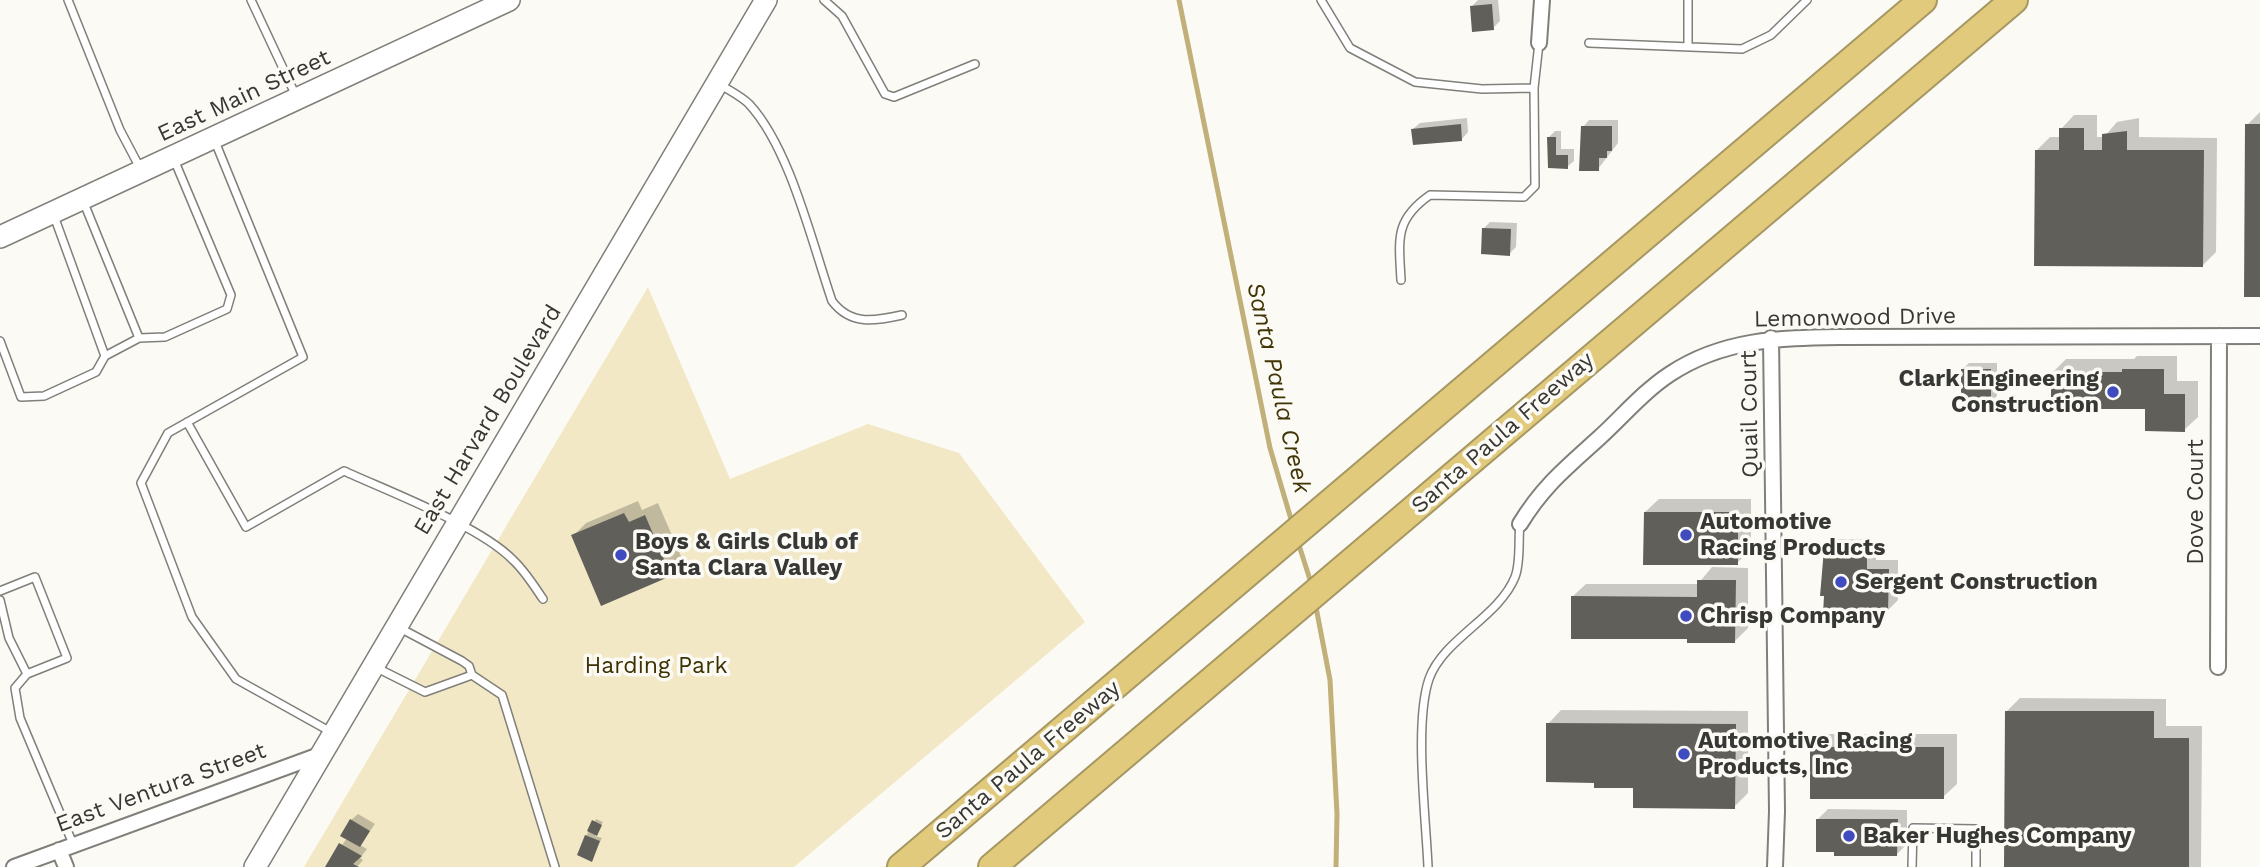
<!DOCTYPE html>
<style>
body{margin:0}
canvas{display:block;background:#fbfaf4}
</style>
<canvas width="2260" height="867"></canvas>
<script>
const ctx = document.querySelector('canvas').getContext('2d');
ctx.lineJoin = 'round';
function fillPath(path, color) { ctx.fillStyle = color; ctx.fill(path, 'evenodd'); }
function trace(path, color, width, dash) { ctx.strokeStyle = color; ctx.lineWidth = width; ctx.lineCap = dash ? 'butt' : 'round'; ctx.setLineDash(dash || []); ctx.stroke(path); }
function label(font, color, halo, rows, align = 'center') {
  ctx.font = font + ' "Work Sans",sans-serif'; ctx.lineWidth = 7; ctx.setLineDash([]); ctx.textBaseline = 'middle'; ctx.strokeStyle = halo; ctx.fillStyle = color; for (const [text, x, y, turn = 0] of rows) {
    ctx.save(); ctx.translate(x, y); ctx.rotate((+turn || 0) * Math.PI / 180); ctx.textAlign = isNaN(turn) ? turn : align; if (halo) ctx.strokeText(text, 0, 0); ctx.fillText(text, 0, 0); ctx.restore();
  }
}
fillPath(new Path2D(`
 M648,287l82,192 138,-55 91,29 126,169 -291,245h-490z`), '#f2e8c6');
fillPath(new Path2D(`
 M1478,0h20l2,21 -7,7 -21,-22z
 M2260,112v183l-13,-170z
 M2074,115h23v22h7l13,-15 22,-4v19l78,1 -1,114 -13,13 -166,-115 13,-13h11v-8z
 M1467,118l1,14 -6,7 -49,-10 7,-6z
 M1589,120h29v23l-20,26 -15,-42z
 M1555,131h6v18h13v12l-7,6h-17l-1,-30z
 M1490,222l27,1 -1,24 -7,7 -25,-26z
 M2137,356h40v25h21v36l-14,13 -38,-23 -93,-35 13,-13h68z
 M1969,363h28v33l-7,6 -28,-32z
 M1659,499h92v51l-14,13 -92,-51z
 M638,501l4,9 16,-7 25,58 -13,13 -97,-38 13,-13z
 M1836,539l40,1v20h22v40l-10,10 -63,-16 1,-45z
 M1712,567l36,1v60l-13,13 -47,-4 -116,-40 14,-13h112z
 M2020,698l146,1v27h36l-1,141h-195l1,-156z
 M1561,710l187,1v82l-14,14 -139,-26 -47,-57z
 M1825,734h132v50l-14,13 -131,-50z
 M1828,809l79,1v34l-10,10 -79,-35z
 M358,814l17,10 -15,21 7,4 -7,9 3,2 -6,7h-30l20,-29 4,-18z
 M596,819l7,3 -8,14 7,2 -11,21 -5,-23z`), '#0003');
trace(new Path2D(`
 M1179,0l91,448 23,78
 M1298,542l14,44
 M1315,602l15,78 7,134 -1,53`), '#c1b079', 5);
fillPath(new Path2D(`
 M1492,4l2,26 -22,2 -2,-26z
 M1461,124l1,17 -49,4 -2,-16z
 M2245,124h15v173h-16z
 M1581,126h31v25h-5v7h-8v13h-20z
 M2059,128h25v22h18v-16l25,-3v19h77l-1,117 -169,-1 1,-116h24z
 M1547,137h9v18h12v14l-20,-1z
 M1482,228l29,1 -1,27 -29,-2z
 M1961,369h30v35h-30z
 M2122,369h42v25h21v38l-40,-1v-22h-94v-37h71z
 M1644,512h94v53h-95z
 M624,513l5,9 16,-7 26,61 -70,30 -30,-71z
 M1824,549h43v20h22l-1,43 -65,2 1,-18h-4z
 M1697,580h39l-1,63h-48v-4h-116v-43l126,1z
 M2005,711h149v27h35v129h-185z
 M1546,723l190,1 -1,85 -102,-1v-20h-39v-5l-48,-1z
 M1810,747h134v52h-134z
 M350,819l20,12 -10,16 -20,-11z
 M1816,819h82l-1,37h-63v-4h-18z
 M592,820l10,5 -5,11 -10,-5z
 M585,835l15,6 -8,21 -15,-7z
 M339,843l23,13 -9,8 6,3h-34z`), '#615f5a');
const lane = new Path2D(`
 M68,0l52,130 20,38
 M251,0l45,96
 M824,0l18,16 43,78 9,3 81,-33
 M1321,0l29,48 65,34 67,7 52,-1
 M1589,43l153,6 29,-14 36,-35
 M1688,47v-47
 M718,83c10,7 23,13 31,21 41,44 63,139 83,197 19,25 43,20 70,14
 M214,139l89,218 -135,76 -27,50 51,134 44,62 95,53
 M84,203l55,135
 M1401,280c-2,-40 -7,-60 29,-85l94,2 11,-11 -1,-98 5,-45
 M0,341l21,56 23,-1 52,-24 9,-16 -51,-140
 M105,356l34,-18 26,-1 62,-28 4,-14 -58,-138
 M187,422l59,105 98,-56c46,21 136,55 169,89 12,11 21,26 30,39
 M0,591l35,-14 32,81 -40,16 -12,14 5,30 53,126
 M0,600l9,38 18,36
 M377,668l48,24 47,-17 -3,-9 -7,-5 -64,-34
 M472,675l30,20 53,172
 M1428,867c-2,-49 -14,-144 1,-188 14,-40 70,-62 86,-102 6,-15 3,-38 5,-53
 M1912,867l1,-39 63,1v38`);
const street = new Path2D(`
 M1539,43l3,-43
 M1771,338l6,473 -2,56
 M1520,524c23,-38 47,-57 79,-86 23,-21 45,-47 71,-64 53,-35 109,-36 169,-37l421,-1
 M2218,667l1,-331
 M59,850l7,17
 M14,867l308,-113`);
const secondary = new Path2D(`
 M0,237l509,-237
 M255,867l511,-867`);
const highway = new Path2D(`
 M901,867l1022,-867
 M992,867l1022,-867`);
trace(lane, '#817f7a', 10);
trace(street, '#817f7a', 18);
trace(secondary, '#817f7a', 24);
trace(highway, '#a69763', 30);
trace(lane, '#fff', 7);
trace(street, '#fff', 14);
trace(secondary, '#fff', 21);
trace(highway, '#e1ca7c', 26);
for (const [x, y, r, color] of [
 [2113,392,7,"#414bc0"],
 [1686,535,7,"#414bc0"],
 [621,555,7,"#414bc0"],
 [1841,582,7,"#414bc0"],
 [1686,616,7,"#414bc0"],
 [1684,754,7,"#414bc0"],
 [1849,836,7,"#414bc0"]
]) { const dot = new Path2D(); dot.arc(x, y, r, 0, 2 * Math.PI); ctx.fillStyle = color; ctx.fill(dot); trace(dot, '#fbfaf4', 2.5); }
label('23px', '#373735', '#fbfaf4', [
 ["East Main Street",244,96,-25],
 ["Lemonwood Drive",1855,318,-1],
 ["Quail Court",1750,414,-91],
 ["East Harvard Boulevard",488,420,-59],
 ["Santa Paula Freeway",1503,433,-41],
 ["Dove Court",2196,502,-90],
 ["Santa Paula Freeway",1028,760,-40],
 ["East Ventura Street",161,788,-20]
]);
label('bold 23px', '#373735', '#fbfaf4', [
 ["Clark Engineering",2099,379,"right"],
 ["Construction",2099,405,"right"],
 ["Automotive",1700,522],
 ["Racing Products",1700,548],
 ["Boys & Girls Club of",635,542],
 ["Santa Clara Valley",635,568],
 ["Sergent Construction",1855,582],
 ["Chrisp Company",1700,616],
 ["Automotive Racing",1698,741],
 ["Products, Inc",1698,767],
 ["Baker Hughes Company",1863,836]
], 'left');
label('23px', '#3d3101', '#fbfaf4', [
 ["Harding Park",656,666]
]);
label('italic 24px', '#413506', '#fbfaf4', [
 ["Santa Paula Creek",1278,388,77]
]);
</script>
